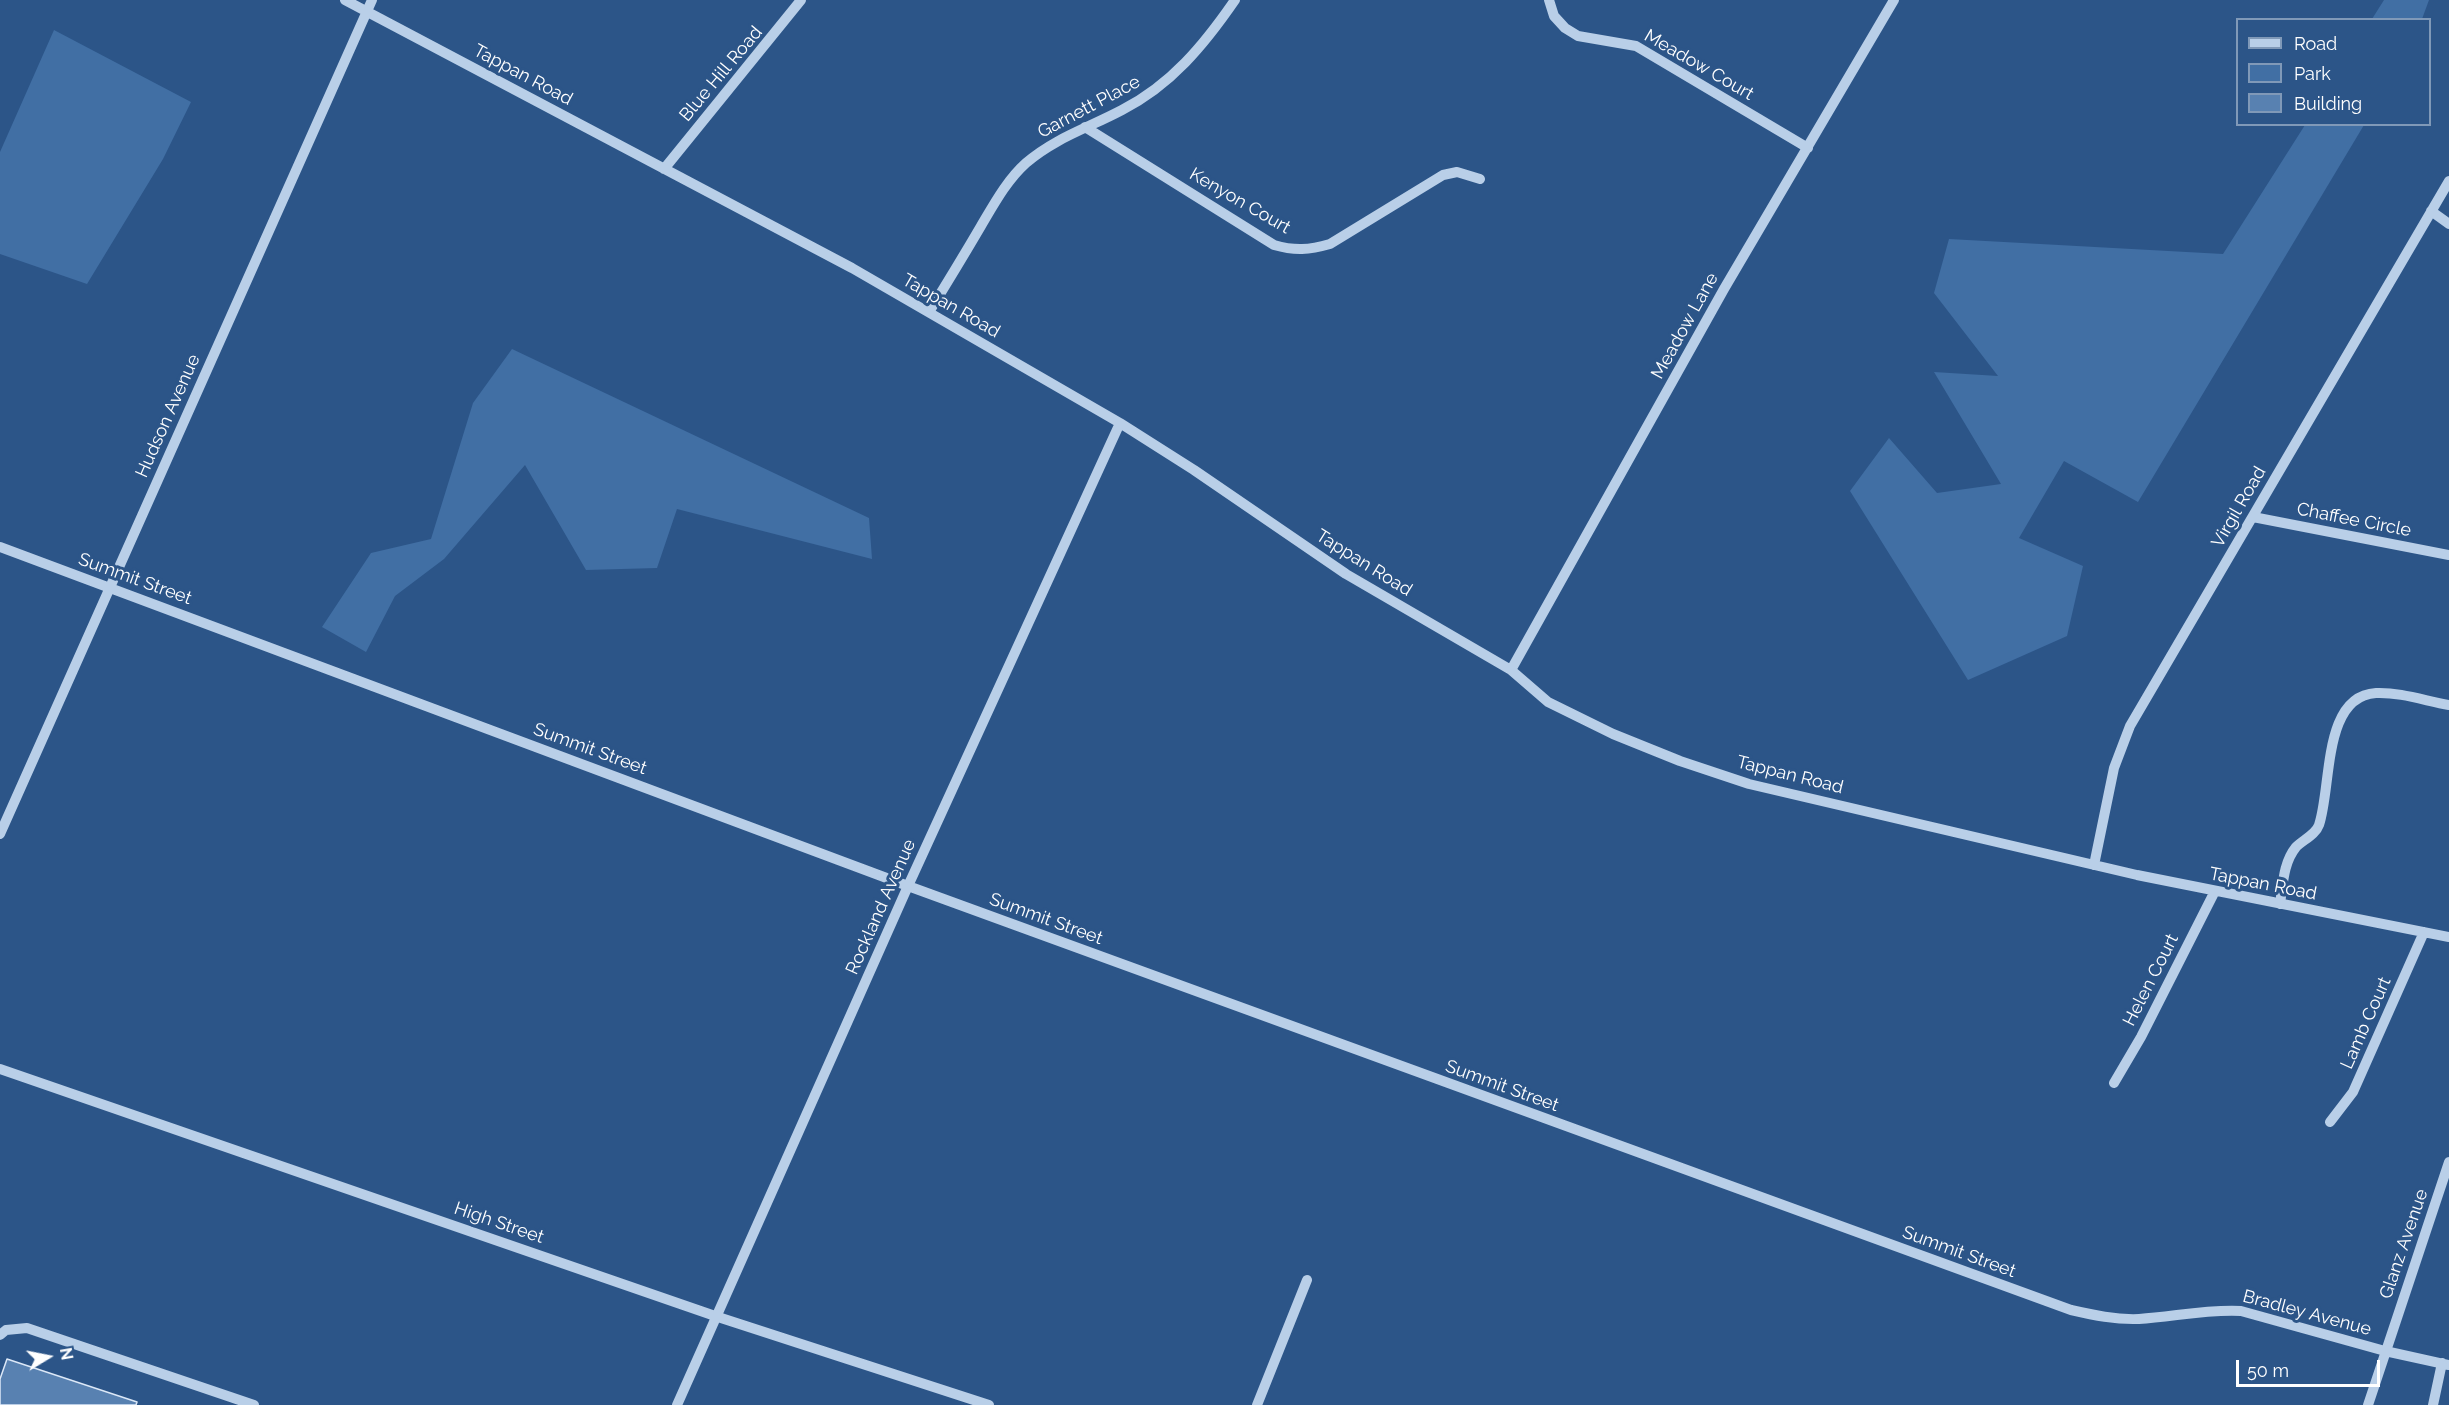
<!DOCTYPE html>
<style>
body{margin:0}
#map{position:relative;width:2449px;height:1405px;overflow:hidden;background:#2c5588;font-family:Raleway,sans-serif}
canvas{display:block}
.legend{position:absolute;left:2236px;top:18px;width:195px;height:108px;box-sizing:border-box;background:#2c5588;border:2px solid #8099b8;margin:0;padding:8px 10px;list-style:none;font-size:18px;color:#fff}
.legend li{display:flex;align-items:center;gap:12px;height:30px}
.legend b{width:30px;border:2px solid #8099b8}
.north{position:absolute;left:18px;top:1327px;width:60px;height:60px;-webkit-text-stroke:4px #2c5588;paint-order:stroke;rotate:80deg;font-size:16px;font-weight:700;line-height:24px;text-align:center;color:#fff}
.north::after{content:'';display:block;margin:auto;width:21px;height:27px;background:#fff;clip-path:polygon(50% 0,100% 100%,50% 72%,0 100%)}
.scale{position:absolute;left:2236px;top:1360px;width:144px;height:27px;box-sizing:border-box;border:3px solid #fff;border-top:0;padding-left:8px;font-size:18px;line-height:21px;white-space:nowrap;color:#fff;-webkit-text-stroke:4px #2c5588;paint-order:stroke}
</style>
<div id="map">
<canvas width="2449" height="1405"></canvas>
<ul class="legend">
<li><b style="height:8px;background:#b9cfe8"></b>Road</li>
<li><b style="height:16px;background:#416fa4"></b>Park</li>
<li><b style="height:16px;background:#5881b1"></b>Building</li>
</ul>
<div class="north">N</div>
<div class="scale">50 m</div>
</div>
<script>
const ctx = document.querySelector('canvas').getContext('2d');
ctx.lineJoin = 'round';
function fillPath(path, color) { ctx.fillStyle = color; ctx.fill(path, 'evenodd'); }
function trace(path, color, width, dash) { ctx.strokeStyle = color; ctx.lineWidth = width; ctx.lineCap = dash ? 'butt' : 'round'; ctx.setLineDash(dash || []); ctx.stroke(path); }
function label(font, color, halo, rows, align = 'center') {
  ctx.font = font + ' Raleway,sans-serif'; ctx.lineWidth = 6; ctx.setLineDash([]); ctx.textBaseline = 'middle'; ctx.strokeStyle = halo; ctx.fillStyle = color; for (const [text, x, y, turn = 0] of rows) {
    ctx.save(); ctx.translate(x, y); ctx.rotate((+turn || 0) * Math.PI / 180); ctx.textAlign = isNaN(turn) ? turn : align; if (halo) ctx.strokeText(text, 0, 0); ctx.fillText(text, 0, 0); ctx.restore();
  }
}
fillPath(new Path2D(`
 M2384,0h45l-7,19h-50z
 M54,30l137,72 -28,57 -76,125 -87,-30v-102z
 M2305,125h59l-226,377 -74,-41 -45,77 64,28 -16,70 -99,44 -118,-189 39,-53 48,55 64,-9 -67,-112 64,4 -64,-83 15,-54 274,15z
 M512,349l357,169 3,41 -195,-50 -20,59 -71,2 -61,-105 -81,94 -49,37 -29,56 -44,-25 49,-74 60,-14 42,-136z`), '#416fa4');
const building = new Path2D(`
 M7,1359l130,43 -1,3h-136v-26z`);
fillPath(building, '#5881b1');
trace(building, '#dce8f7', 1.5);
trace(new Path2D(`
 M345,0l507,268 268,155 74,47 152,104 165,96 37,32 65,32 67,27 69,23 388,91 312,62
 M1549,0l5,16 11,12 13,8 58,10 172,102
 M1085,127l189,118c21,6 35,5 56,-1l113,-69 14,-3 23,7
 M664,169l137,-169
 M2431,211l18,13
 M929,312c18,-29 35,-57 52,-86 13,-22 26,-46 45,-63 29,-25 62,-35 96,-53 49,-25 82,-65 113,-110
 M2253,517l196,38
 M0,547l908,339 1163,424c22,5 45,10 68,9 34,-2 67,-10 102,-8l144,40 64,14
 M1511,670l213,-381 170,-289
 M0,834l372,-834
 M2094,865l20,-97 16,-42 319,-545
 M2280,904c3,-19 3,-41 16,-57 7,-7 20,-13 23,-22 13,-38 3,-129 57,-132 24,-1 50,8 73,12
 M0,1069l718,248 271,88
 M2114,1083l27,-46 74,-146
 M2330,1122l23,-30 71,-160
 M0,1335l6,-5 21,-2 227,77
 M677,1405l231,-519 212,-463
 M1257,1405l50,-125
 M2368,1405l81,-243
 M2433,1405l9,-42`), '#b9cfe8', 10);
label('18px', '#fff', '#2c5588', [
 ["Meadow Court",1699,65,30],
 ["Blue Hill Road",721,74,-50],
 ["Tappan Road",523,75,28],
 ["Garnett Place",1089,107,-28],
 ["Kenyon Court",1240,201,30],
 ["Tappan Road",951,306,30],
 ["Meadow Lane",1685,326,-61],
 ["Hudson Avenue",168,416,-66],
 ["Virgil Road",2239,507,-60],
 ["Chaffee Circle",2354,520,11],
 ["Tappan Road",1364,563,32],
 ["Summit Street",135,579,20],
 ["Summit Street",590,749,20],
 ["Tappan Road",1790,775,14],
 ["Tappan Road",2263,884,11],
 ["Rockland Avenue",881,907,-66],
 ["Summit Street",1046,919,20],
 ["Helen Court",2151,980,-63],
 ["Lamb Court",2366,1023,-66],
 ["Summit Street",1502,1086,20],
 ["High Street",499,1223,19],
 ["Glanz Avenue",2404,1244,-71],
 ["Summit Street",1959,1252,20],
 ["Bradley Avenue",2307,1313,15]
]);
</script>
